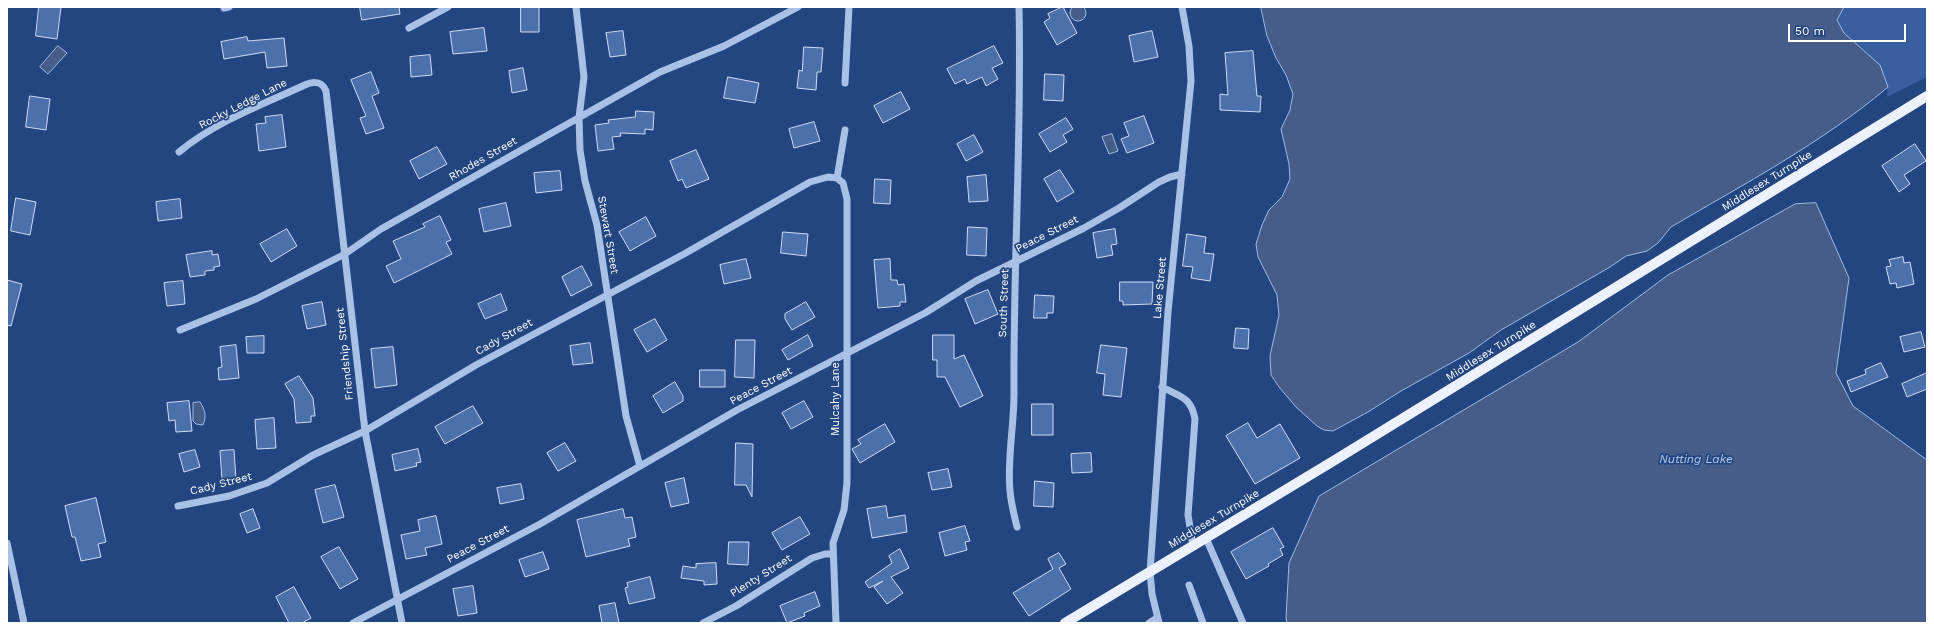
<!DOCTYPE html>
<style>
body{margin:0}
#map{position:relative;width:1934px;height:630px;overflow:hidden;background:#244680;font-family:"Work Sans",sans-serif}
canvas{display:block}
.frame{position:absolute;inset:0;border:8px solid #fff;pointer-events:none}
.scale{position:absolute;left:1788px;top:24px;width:118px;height:18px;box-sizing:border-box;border:2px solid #fff;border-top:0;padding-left:5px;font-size:12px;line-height:14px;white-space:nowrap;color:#fff;-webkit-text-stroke:3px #244680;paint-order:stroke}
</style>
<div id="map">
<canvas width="1934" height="630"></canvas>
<div class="frame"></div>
<div class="scale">50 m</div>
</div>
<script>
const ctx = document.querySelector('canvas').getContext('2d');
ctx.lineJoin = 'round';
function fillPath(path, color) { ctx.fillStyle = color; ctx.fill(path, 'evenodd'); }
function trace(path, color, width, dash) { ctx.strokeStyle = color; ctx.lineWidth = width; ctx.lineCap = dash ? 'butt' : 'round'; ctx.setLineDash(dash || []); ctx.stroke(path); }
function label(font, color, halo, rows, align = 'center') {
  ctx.font = font + ' "Work Sans",sans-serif'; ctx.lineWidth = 3.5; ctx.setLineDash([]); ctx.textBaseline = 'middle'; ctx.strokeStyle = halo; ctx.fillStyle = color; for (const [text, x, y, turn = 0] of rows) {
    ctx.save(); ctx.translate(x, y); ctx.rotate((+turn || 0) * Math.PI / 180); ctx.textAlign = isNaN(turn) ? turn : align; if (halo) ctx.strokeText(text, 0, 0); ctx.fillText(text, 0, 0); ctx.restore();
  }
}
fillPath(new Path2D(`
 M1844,7h83v70l-40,20c3,-33 -23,-42 -42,-63 -4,-4 -6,-9 -8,-14z`), '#385e9e');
const water = new Path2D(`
 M1070 13a8 8 0 1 1 16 0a8 8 0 1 1-16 0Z
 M1261,7h583l-7,13 7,13 36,32 8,22c-66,56 -144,97 -217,140l-13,16 -11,8 -21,5 -16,11 -109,63 -32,23 -68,38 -33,21 -35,19 -9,-1 -7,-4 -21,-19 -17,-20 -8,-12 -1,-19 9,-41 -2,-20 -19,-38 -2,-13 6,-19 7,-15 13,-13 8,-18 -1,-15 -8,-35 9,-19 3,-16 -7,-19 -10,-17 -9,-22z
 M58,46l9,7 -19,21 -8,-7z
 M1112,134l6,17 -9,3 -7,-17z
 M1816,203l33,75 -13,95 17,33 74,54v163h-640l-1,-5 3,-55 30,-67 259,-154 90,-67 127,-71z
 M200,402c5,8 7,14 3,23l-7,-1 -3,-3v-18z`);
fillPath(water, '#455d88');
trace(water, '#9ebbe8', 1);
const building = new Path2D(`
 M39,7h22l-4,32 -21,-3z
 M360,7h39l1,7 -38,6z
 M521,7h18v25h-18z
 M1063,7l14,26 -20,12 -13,-23 6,-4 -2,-4z
 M484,28l3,23 -34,3 -3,-22z
 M623,31l3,24 -16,2 -4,-24z
 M1152,31l6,26 -24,5 -5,-26z
 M247,37l1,4 36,-3 3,28 -20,2 -2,-16 -41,7 -3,-17z
 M994,46l9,17 -11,5 6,11 -12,7 -4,-9 -15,7 -2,-5 -10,5 -8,-15z
 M804,47l19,1 -2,24h-4l-1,18 -19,-2 2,-18 3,1z
 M1253,51l4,45h4l-1,16 -40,-2v-16l8,1 -3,-42z
 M430,55l2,20 -21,2 -1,-20z
 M523,68l4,22 -15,3 -3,-22z
 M371,72l8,21 -7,3 12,32 -18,6 -6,-16 6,-2 -15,-36z
 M1045,74l19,1 -1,26 -19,-1z
 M728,77l31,6 -4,20 -31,-5z
 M901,92l9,17 -27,14 -9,-17z
 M30,96l20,3 -4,31 -20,-3z
 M636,111l18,1 -1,18 -8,-1v5l-25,-1 1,3 -9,1 2,12 -16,2 -3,-26 14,-2 -1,-3 27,-3z
 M282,115l4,32 -27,4 -3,-27 10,-1 -1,-6z
 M1144,116l10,27 -27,10 -6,-14 8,-3 -5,-13z
 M1066,118l7,11 -10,6 4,7 -17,10 -11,-18z
 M814,122l6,19 -26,7 -5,-19z
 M974,135l9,17 -17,9 -9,-17z
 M1915,144l11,17 -22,14 6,9 -11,8 -17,-26z
 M437,147l10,17 -28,15 -9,-18z
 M696,150l13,29 -23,9 -4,-9 -4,2 -8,-20z
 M1060,170l14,22 -17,10 -13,-23z
 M560,171l2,19 -26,3 -2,-20z
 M986,175l2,26 -19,1 -2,-25z
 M875,179l16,1 -1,24 -16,-1z
 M16,198l20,4 -6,33 -19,-4z
 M180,199l2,19 -24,3 -2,-19z
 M506,203l5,23 -27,6 -5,-23z
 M440,216l11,24 -5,2 6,12 -58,29 -8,-17 15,-7 -8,-18 32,-14 -2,-3z
 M646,217l10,19 -26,15 -11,-19z
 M968,227l19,1 -1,28 -19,-1z
 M287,229l10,17 -26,16 -11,-18z
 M1115,229l2,15 -6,1 2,10 -16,3 -4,-25z
 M783,232l25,2 -2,22 -25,-3z
 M1187,234l19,3 -2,16 10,1 -4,27 -19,-3 2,-11 -10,-1z
 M212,251v4l6,-1 2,12 -6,1v3l-9,1v4l-15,2 -4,-22z
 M1903,257l1,6 6,-1 4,22 -17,4 -1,-5 -6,1 -4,-17 5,-1 -2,-6z
 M746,259l5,19 -27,6 -4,-19z
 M890,259l1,21h6l1,5 6,-1 2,18h-6v4l-22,2 -4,-48z
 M582,266l10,19 -21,11 -9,-19z
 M7,280l15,4 -11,42 -4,-1z
 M183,281l2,23 -18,2 -3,-23z
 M1120,282h33l-1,22 -29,1v-4h-3z
 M988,290l10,24 -23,10 -10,-25z
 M501,294l6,16 -22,9 -7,-15z
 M1035,295l19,1 -1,17h-6v5h-13z
 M322,302l4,23 -19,4 -5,-23z
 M806,302l9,15 -23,13 -7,-11v-5z
 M655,319l12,21 -20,12 -13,-22z
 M1236,328l13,1 -1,20 -14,-1z
 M1921,332l4,15 -21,5 -4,-15z
 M808,335l5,11 -25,14 -6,-10z
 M933,335h21v24l10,-4 19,41 -23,11 -15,-30h-8v-17h-4z
 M264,336v17h-17l-1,-16z
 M736,340h19l-1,38 -19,-1z
 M590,343l3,20 -20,2 -3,-19z
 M236,345l3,33 -20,2 -1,-12 4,-1 -2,-20z
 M1101,345l26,3 -6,49 -18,-2 2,-21 -8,-1z
 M393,347l4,38 -22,3 -4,-39z
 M1881,363l7,14 -37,15 -4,-11 19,-7 -1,-4z
 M700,370h25v17h-25z
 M1927,373v16l-20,8 -5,-13z
 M299,376l14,22 2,18h-4v6l-15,1 -2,-24 -9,-15z
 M675,382l8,14v5l-20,12 -10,-17z
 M189,401l3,30 -16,1 -1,-12 -6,1 -2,-18z
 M804,401l9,16 -22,12 -9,-16z
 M1032,404h21v31h-21z
 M473,406l10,17 -38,21 -10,-17z
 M274,418l2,30 -19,1 -2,-29z
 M1248,423l9,15 23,-14 20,34 -45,26 -29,-48z
 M885,424l10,18 -35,21 -8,-14 9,-5 -3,-4z
 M565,443l11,18 -18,10 -11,-18z
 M736,443l17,1 -1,53 -6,-12h-11z
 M418,449l3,13 -5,1 1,3 -22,5 -3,-16z
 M195,450l5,17 -16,5 -5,-18z
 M234,450l2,29 -14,1 -2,-29z
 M1091,453l1,19 -20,1 -1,-19z
 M948,469l4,18 -20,3 -4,-17z
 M684,478l5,25 -18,4 -6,-24z
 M1035,481l19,2 -1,24 -19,-1z
 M521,484l3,15 -24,5 -3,-16z
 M335,485l9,32 -21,6 -8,-33z
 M96,498l10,44 -8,2 3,13 -20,4 -6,-24h-3l-7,-31z
 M886,506l2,12 17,-3 2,17 -35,6 -5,-29z
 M253,509l7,19 -13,5 -7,-19z
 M623,509l2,9 7,-1 4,20 -8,2 2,7 -44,11 -9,-37z
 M436,516l6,28 -17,4 2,7 -21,4 -5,-24 19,-4 -2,-11z
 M800,517l10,17 -28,16 -10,-17z
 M965,526l5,15 -5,1 2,8 -22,6 -6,-23z
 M1273,528l11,19 -4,2 3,6 -15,9 1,2 -23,13 -15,-27z
 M729,542h20l-1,23 -20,-1z
 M339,547l19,32 -18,10 -19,-32z
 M900,549l9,19 -18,9 12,16 -16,11 -13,-17 9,-6 -14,7 -4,-6 27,-19 -3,-7z
 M543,552l6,17 -24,8 -6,-17z
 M1059,553l7,11 -7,4 12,21 -42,27 -16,-23 40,-24 -5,-10z
 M716,563l1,21 -13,1v-4l-23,-3 2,-12 13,2v-4z
 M650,577l5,21 -26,6 -4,-16 3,-1 -1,-4z
 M473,586l4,27 -19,3 -5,-27z
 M294,587l17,31 -9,5h-13l-13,-26z
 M815,592l5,14 -16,7 1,3 -18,7 -7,-17z
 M615,603l4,20h-17l-3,-17z`);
fillPath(building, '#4c70a9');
trace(building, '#ceddf5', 1);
trace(new Path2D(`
 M576,7l8,70 -5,40 1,33 5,31 12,44 29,191 14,50
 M224,8l5,-1
 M409,28l39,-21
 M845,83l4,-76
 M179,152c37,-31 85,-48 128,-68 9,-3 15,-2 19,7l39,340 37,192
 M837,178l8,-48
 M180,330l76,-31 89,-45 36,-25 279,-157 64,-26 74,-39
 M1162,387c19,10 29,10 33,32l-7,96 5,31
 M178,506l51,-10 38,-13 46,-28 52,-24 111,-66 208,-111 126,-72 18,-5 9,1
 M1017,527c-3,-12 -6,-24 -7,-36 -3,-32 4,-64 4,-97 -1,-129 8,-258 5,-387
 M1206,538l37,85
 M7,543l17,80
 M1189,585l14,38
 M353,623l187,-99 197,-114 188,-97 51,-32 108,-53 35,-20 40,-26 11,-5 12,-3
 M703,623l33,-17 76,-48 13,-4h8
 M836,623l-3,-80 11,-33 3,-27v-284l-4,-16 -6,-5
 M1149,623l8,-5
 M1159,623l-7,-29 -2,-22 18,-260 23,-231 -2,-35 -7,-39`), '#aac1e7', 7);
trace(new Path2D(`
 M1065,623l270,-163 592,-364`), '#ecf1fd', 10);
label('11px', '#fff', '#244680', [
 ["Rocky Ledge Lane",243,104,-27],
 ["Rhodes Street",483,159,-30],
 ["Middlesex Turnpike",1767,181,-32],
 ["Peace Street",1047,234,-27],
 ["Stewart Street",608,235,80],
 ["Lake Street",1160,288,-85],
 ["South Street",1004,303,-88],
 ["Cady Street",504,337,-29],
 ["Middlesex Turnpike",1491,351,-32],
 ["Friendship Street",345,354,-96],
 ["Peace Street",761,386,-28],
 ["Mulcahy Lane",836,399,-90],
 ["Cady Street",221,484,-14],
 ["Middlesex Turnpike",1214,519,-31],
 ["Peace Street",478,544,-28],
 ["Plenty Street",761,576,-32]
]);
label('italic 12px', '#b5ccee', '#244680', [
 ["Nutting Lake",1696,459]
]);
</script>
